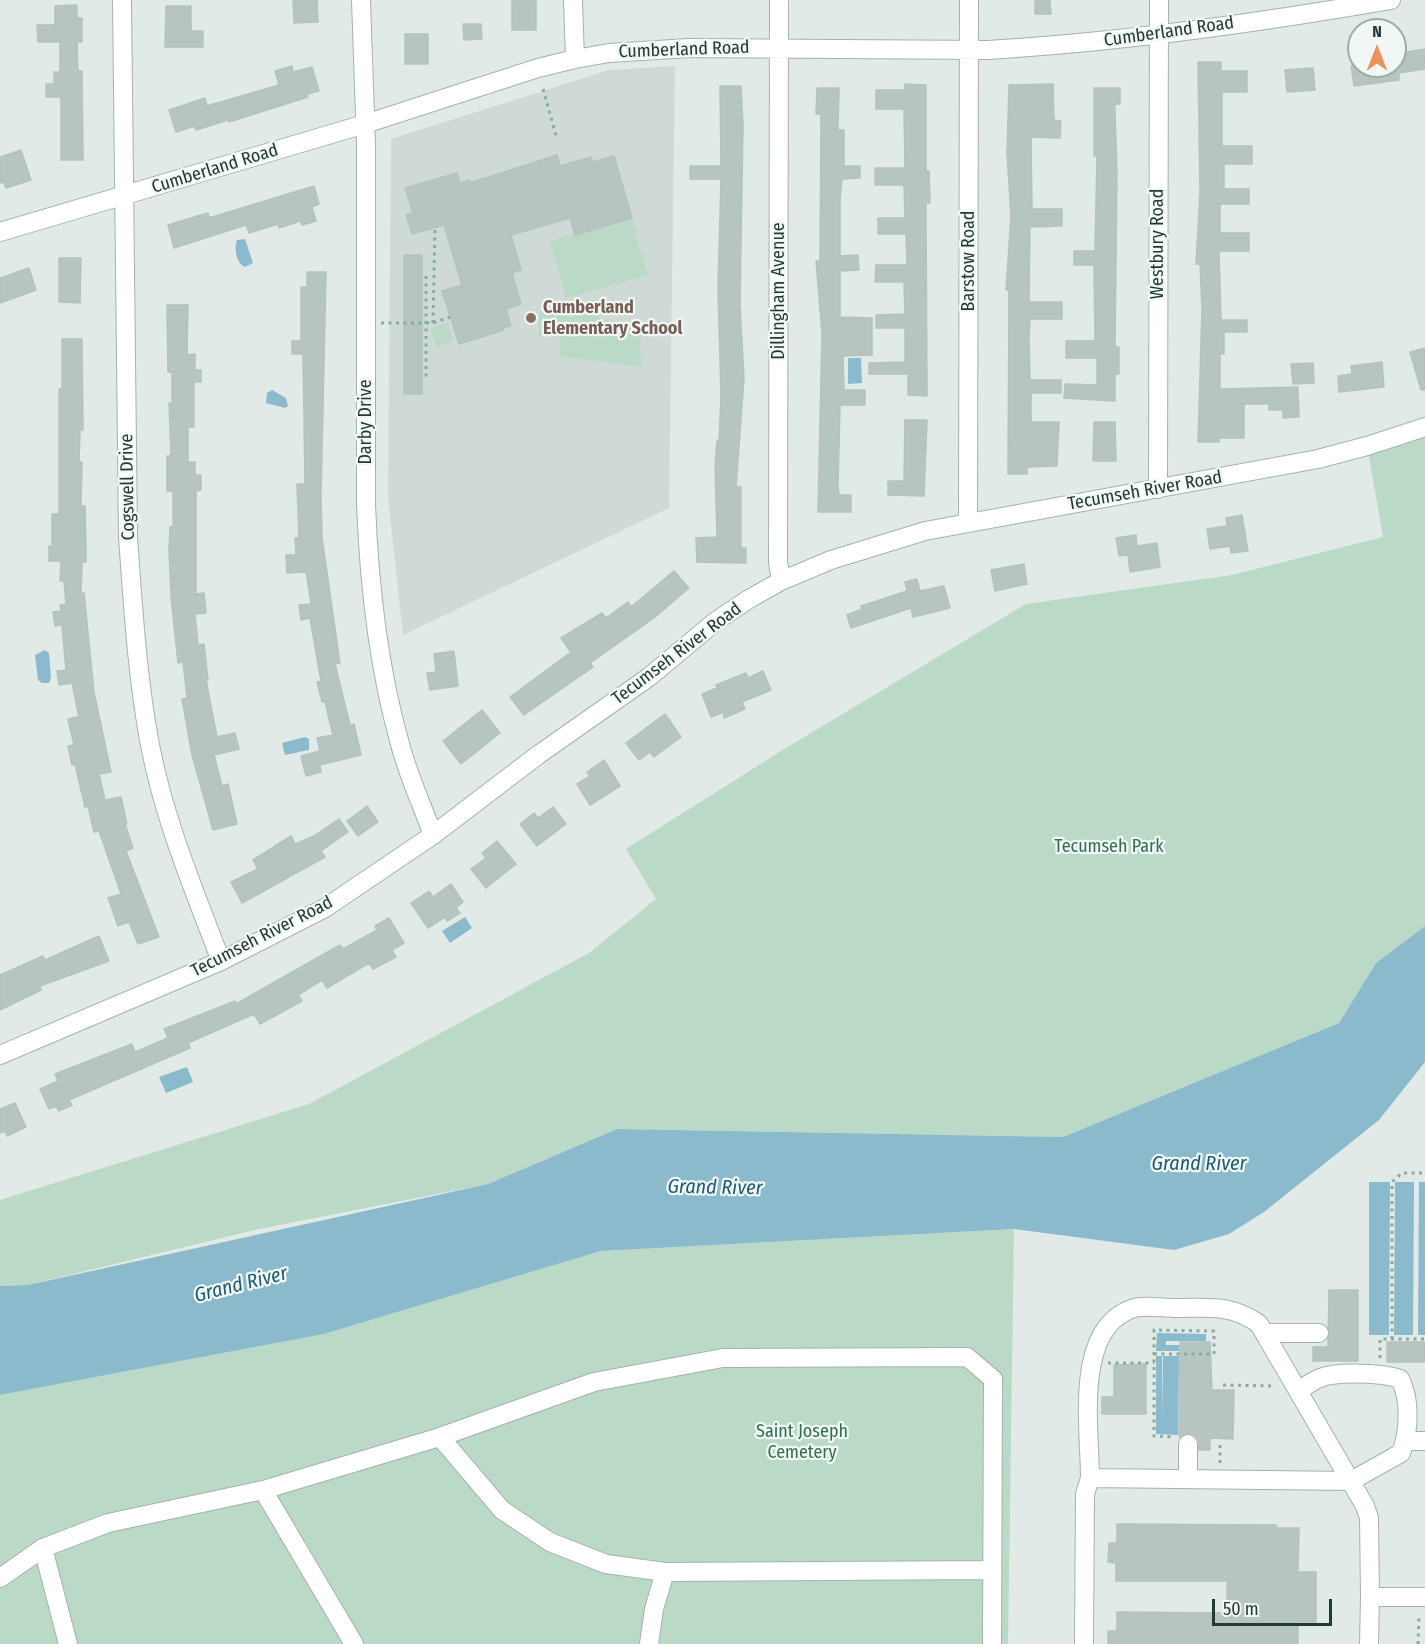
<!DOCTYPE html>
<style>
body{margin:0}
#map{position:relative;width:1425px;height:1644px;overflow:hidden;background:#e1eae7;font-family:"Fira Sans Condensed",sans-serif}
canvas{display:block}
.north{position:absolute;left:1347px;top:18px;width:60px;height:60px;box-sizing:border-box;background:#f1f7f5;border:2px solid #9eaba9;border-radius:50%;rotate:0deg;font-size:16px;font-weight:700;line-height:24px;text-align:center;color:#223a36}
.north::after{content:'';display:block;margin:auto;width:21px;height:27px;background:#e99360;clip-path:polygon(50% 0,100% 100%,50% 72%,0 100%)}
.scale{position:absolute;left:1212px;top:1599px;width:120px;height:27px;box-sizing:border-box;border:3px solid #223a36;border-top:0;padding-left:8px;font-size:18px;line-height:21px;white-space:nowrap;color:#223a36;-webkit-text-stroke:4px #f1f7f5;paint-order:stroke}
</style>
<div id="map">
<canvas width="1425" height="1644"></canvas>
<div class="north">N</div>
<div class="scale">50 m</div>
</div>
<script>
const ctx = document.querySelector('canvas').getContext('2d');
ctx.lineJoin = 'round';
function fillPath(path, color) { ctx.fillStyle = color; ctx.fill(path, 'evenodd'); }
function trace(path, color, width, dash) { ctx.strokeStyle = color; ctx.lineWidth = width; ctx.lineCap = dash ? 'butt' : 'round'; ctx.setLineDash(dash || []); ctx.stroke(path); }
function label(font, color, halo, rows, align = 'center') {
  ctx.font = font + ' "Fira Sans Condensed",sans-serif'; ctx.lineWidth = 4.5; ctx.setLineDash([]); ctx.textBaseline = 'middle'; ctx.strokeStyle = halo; ctx.fillStyle = color; for (const [text, x, y, turn = 0] of rows) {
    ctx.save(); ctx.translate(x, y); ctx.rotate((+turn || 0) * Math.PI / 180); ctx.textAlign = isNaN(turn) ? turn : align; if (halo) ctx.strokeText(text, 0, 0); ctx.fillText(text, 0, 0); ctx.restore();
  }
}
fillPath(new Path2D(`
 M675,66l-6,442 -266,127 -15,-138 3,-358 218,-69z`), '#cfdad6');
fillPath(new Path2D(`
 M632,218l2,9 4,-1 -2,11 12,38 -82,23 -16,-57z
 M595,300l5,19 40,9 1,39 -82,-11 1,-20h-21v-24z
 M447,322l7,18 -17,7 -7,-18z
 M1425,427v499l-49,37 -37,60 -276,114 -446,-8 -129,55 -229,45 -231,56 -28,1v-86l309,-96 280,-151 67,-54 -30,-50 155,-98 245,-147 206,-29 151,-38 -16,-91z
 M1014,1229l-6,415h-1008v-249l324,-61 277,-83z`), '#badac7');
fillPath(new Path2D(`
 M245,239l8,24 -8,4c-9,-4 -11,-19 -8,-27z
 M861,358l1,25 -14,1v-26z
 M272,390l14,8 2,8 -3,2 -19,-5 1,-10z
 M45,650l4,3 2,24 -2,6h-7l-4,-3 -3,-25z
 M305,737l4,2v11l-24,5 -3,-12z
 M465,917l7,11 -22,15 -8,-12z
 M1425,926v136l-46,58 -115,92 -35,22 -55,16 -160,-21 -413,22 -277,83 -324,61v-109l28,-1 460,-101 129,-55 446,8 276,-114 37,-60z
 M187,1067l6,15 -27,11 -7,-16z
 M1369,1182h21l-1,153h-20z
 M1395,1182h19l-1,153h-19z
 M1419,1182h6v153h-7z
 M1157,1333l49,1v7h-40v4h13v6h-23z
 M1156,1356h6v63l1,-63h16l-1,79 -22,-1z`), '#8bbacc');
const building = new Path2D(`
 M293,0h24l1,22 -24,1z
 M512,0h24v30h-24z
 M1035,0h15l1,14h-16z
 M77,5v13h5v24h-5l1,29h4l1,89h-22v-63h-15v-13h8v-12h6v-30h-22l-1,-17h18v-19z
 M166,6h25v25h12v16h-38z
 M463,24h18l1,15 -18,1z
 M405,34h23v30h-23z
 M1425,49v20l-26,4v7l-45,6 -3,-20h44v-12z
 M1198,62h23v9h26v21h-25v54h30v18h-28v25h25v15h-29v29h29v18h-30l2,69h26v12h-23v22h-4v35l78,-2 1,30 -16,1v-8h-14v-6h-25v34h-25v4h-21l4,-133 -2,-45h-4l4,-71z
 M292,66l1,6 19,-5 7,24 -12,3 1,3 -79,25 -1,-2 -32,10 -1,-4 -19,6 -7,-22 36,-12 2,8 72,-21 -4,-14z
 M1313,68l2,22 -28,2 -2,-22z
 M905,84l21,1v86h3l1,32h-4l1,193 -19,-1v-21h-39v-11l36,-1v-34h-29v-13l29,-1 -1,-32h-29l1,-17h31l-1,-31h-28v-16h27l-1,-33h-29v-17h30l-1,-59h-28v-19h29z
 M1053,84l1,36 7,1 -1,17 -29,-1 1,72h30v17l-32,1 -1,75h33v17h-32l-1,17 1,44h31v13h-30v29h28l-2,44 -30,1v7h-19l1,-184h-3l5,-74 -4,-63 2,-68z
 M720,86h21l2,40 -3,180 4,72 -8,109h5v61h5v15l-49,-1 -1,-24 21,-1 -2,-69 2,-27h2l2,-45 -3,-108 3,-109h-31v-13h31z
 M817,88h22l-1,42h6v36h16v12l-18,1 -2,21v56l18,-1 1,15 -19,1v46l32,1v37l-29,1 1,34h21v15h-25l-2,81 1,9h12v17h-33l4,-178 -6,-73h4l1,-147h-5z
 M1094,88h26v16h-5v9l2,59 -2,175h4v27h-4v27l-51,-3 1,-14 32,1v-27h-31v-17h29l-1,-76h-20v-14h21l2,-95h-3z
 M21,150l10,30 -25,8 -2,-6 -4,1v-26z
 M557,155l3,11 31,-9 1,5 22,-6 18,62 -57,17 -5,-17 -59,17 10,35 -9,3 9,31 -15,5 5,17 -8,2 1,2 -45,14 -17,-53 20,-6 -18,-60 -32,9 -6,-19 7,-2 -8,-25 52,-15 3,10 9,-3 1,3z
 M314,186l5,18 -7,3 4,14 -14,4 -2,-4 -21,7 -1,-4 -29,9 -3,-8 -72,23 -6,-23 40,-12 1,5z
 M404,255h18v139h-18z
 M59,258h22l-1,45 -21,-1z
 M29,268l7,22 -36,13v-25z
 M307,272h19l-5,223 1,42 18,126 -5,1 15,61 4,-1 7,31 -41,10 1,7 -15,4 -5,-20 19,-5 -3,-13 16,-3 -8,-33h-3l-5,-20 4,-1 -11,-63 -9,2 -2,-15 12,-1 -5,-32 -19,1 -1,-18h10l-1,-17h4l-2,-54h8l-2,-130h-11v-13h9v-54h6z
 M167,305h21l-1,50 8,-1v16h6v12h-7v45h-6v35h7v13h6v15l-5,1v103l8,-1 2,20 -11,1 3,31 6,-1 4,36h-2l11,57 18,-4 4,16 -25,6 8,31 6,-2 9,40 -24,6 -21,-75 -10,-56 5,-1 -4,-36 -5,1 -7,-67 -2,-48 1,-21h3v-36h-6v-35h4l-2,-53h3v-31h-4z
 M62,339h20l1,91h-3l-1,32h3l-1,44h4l1,41v15h-4l-1,32 3,-1 10,99 17,80 -12,2 6,26 16,-3 6,27h-2l8,24 -7,3 33,86 -21,7 -9,-22 -11,4 -10,-28 13,-4 -22,-63 -5,1 -6,-26 -3,1 -10,-43 -3,1 -4,-19 6,-1 -6,-26 11,-2 -7,-34 -13,2 -2,-14 9,-1 -2,-22 -2,-23 -7,1 -2,-14 8,-1 -1,-6 6,-1 -2,-23h-4l1,-20h-12v-15h3v-32h7v-125h3z
 M1425,348v42h-4l-11,-38z
 M1382,362l2,25 -45,5 -1,-16 14,-2 -1,-8z
 M1313,363l1,20 -21,1 -2,-20z
 M905,420h22l-3,76 -36,-1v-14h16z
 M1094,422h21l1,39h-23z
 M1242,515l6,36 -17,2 -1,-7 -20,3 -3,-20 20,-3 -1,-8z
 M1136,535l1,11 20,-3 3,24 -30,5 -2,-17 -9,1 -3,-18z
 M1024,564l3,20 -32,7 -4,-21z
 M674,571l15,17 -35,30 -64,45 3,4 -69,48 -14,-18 61,-45 -10,-14 41,-25 4,5 22,-16 3,5z
 M917,579l3,12 24,-5 6,22 -37,9 -2,-9 -60,20 -4,-13 15,-6 -1,-3 46,-15 -2,-9z
 M454,651l4,35 -28,4 -3,-17 9,-1 -2,-18z
 M763,671l8,19 -29,12 3,7 -21,9v-6l-13,5 -9,-23 15,-6 -1,-3 30,-12 2,5z
 M482,710l18,23 -39,31 -18,-23z
 M665,714l16,23 -27,20 -4,-5 -11,8 -13,-17z
 M604,760l16,26 -30,19 -13,-21 13,-8 -3,-4z
 M367,806l11,16 -20,14 -11,-15z
 M553,807l13,17 -29,22 -17,-22 14,-11 4,5z
 M339,819l9,13 -27,19 4,6 -83,46 -11,-21 27,-13 -5,-9 38,-24 4,8 19,-8z
 M497,841l19,23 -30,24 -15,-19 15,-11 -4,-5z
 M451,884l12,18 -7,6 4,5 -13,8 -2,-4 -17,11 -17,-25 18,-12 4,6z
 M389,918l15,25 -12,7 4,7 -23,12 -4,-6 -42,25 -5,-8 -24,15 4,6 -42,23 -6,-10 -66,29 2,5 -121,52 3,5 -13,6 -3,-5 -7,3 -9,-20 18,-8 -3,-7 77,-30 3,8 33,-14 -4,-9 71,-28 1,3 104,-59 3,4 34,-19 -2,-4z
 M99,936l10,25 -69,25 1,4 -41,20v-35l43,-19 2,4z
 M15,1103l11,24 -19,9 -2,-5 -5,2v-24z
 M1329,1290h29v71h-45v-14h15z
 M1180,1342h30l2,48h22l-1,49 -23,-1v12h-11l-1,-11 -5,-5 -6,-1 -8,4z
 M1387,1342h38v20h-38z
 M1146,1364v50h-44v-17h12v-32z
 M1117,1524l159,1v3h23l-1,44h18v50h-18v22h-190v-13h9v-19l110,1v-32h-111v-18l-8,-1 1,-19h8z`);
fillPath(building, '#b6c5c0');
trace(building, '#b3c3bf', 1.5);
const minor = new Path2D(`
 M122,0l6,537c5,69 9,139 22,208 14,74 44,145 71,216
 M361,0l5,144v360c3,81 12,162 34,240 8,31 22,61 33,91
 M573,0l2,59
 M779,0l-1,562 3,19
 M0,232l365,-108 173,-56 37,-9 34,-6 80,-5 299,2c135,-8 270,-27 403,-50
 M1158,489l1,-489
 M968,522l1,-522
 M0,1055l221,-94 104,-53 108,-73 105,-80 111,-78 67,-56 33,-22 32,-18 50,-21 94,-29 393,-72 49,-13 58,-19
 M1265,1333h54
 M440,1437l62,73 48,32 56,22 59,8 325,-2
 M1405,1441h20
 M1188,1444v35
 M1090,1478l261,3 50,-28c8,-21 10,-53 -1,-74 -17,-6 -63,-8 -80,-1 -7,3 -14,8 -21,12
 M263,1490l91,154
 M43,1548l25,96
 M0,1578l43,-30 65,-25 155,-33 177,-53 154,-55 129,-24 244,-1 26,22 -1,265
 M649,1644l5,-35 11,-37
 M1084,1644l1,-150 5,-16c0,-50 -17,-151 44,-170 12,-3 29,0 42,0 33,0 55,-4 83,16l106,182 4,12 1,79h55
 M1369,1644l1,-47`);
trace(minor, '#a4b2ae', 20);
trace(new Path2D(`
 M543,89l14,50
 M426,276v102
 M381,323h52l17,-6
 M433,323l2,-95
 M1392,1339v-157l10,-9h23
 M1154,1354h60v-23l-60,-1v106l21,1
 M1380,1358v-19h45
 M1108,1363h46
 M1223,1385l52,1
 M1220,1463v-22
 M1418,1644l1,-30`), '#83aca4', 3, [3, 4.5]);
trace(minor, '#fff', 18);
for (const [x, y, r, color] of [
 [531,318,6,"#8d6e63"]
]) { const dot = new Path2D(); dot.arc(x, y, r, 0, 2 * Math.PI); ctx.fillStyle = color; ctx.fill(dot); trace(dot, '#f1f7f5', 2); }
label('18px', '#223a36', '#f1f7f5', [
 ["Cumberland Road",1169,32,-8],
 ["Cumberland Road",684,50,-2],
 ["Cumberland Road",215,169,-17],
 ["Westbury Road",1158,244,-90],
 ["Barstow Road",969,261,-90],
 ["Dillingham Avenue",779,291,-90],
 ["Darby Drive",366,422,-90],
 ["Cogswell Drive",128,487,-91],
 ["Tecumseh River Road",1145,491,-10],
 ["Tecumseh River Road",677,654,-37],
 ["Tecumseh River Road",262,937,-27]
]);
label('bold 18px', '#785e54', '#f1f7f5', [
 ["Cumberland",543,308],
 ["Elementary School",543,329]
], 'left');
label('18px', '#2f6e4f', '#f1f7f5', [
 ["Tecumseh Park",1109,847],
 ["Saint Joseph",802,1432],
 ["Cemetery",802,1453]
]);
label('italic 20px', '#205a72', '#f1f7f5', [
 ["Grand River",1199,1164],
 ["Grand River",715,1188,1],
 ["Grand River",241,1285,-14]
]);
</script>
